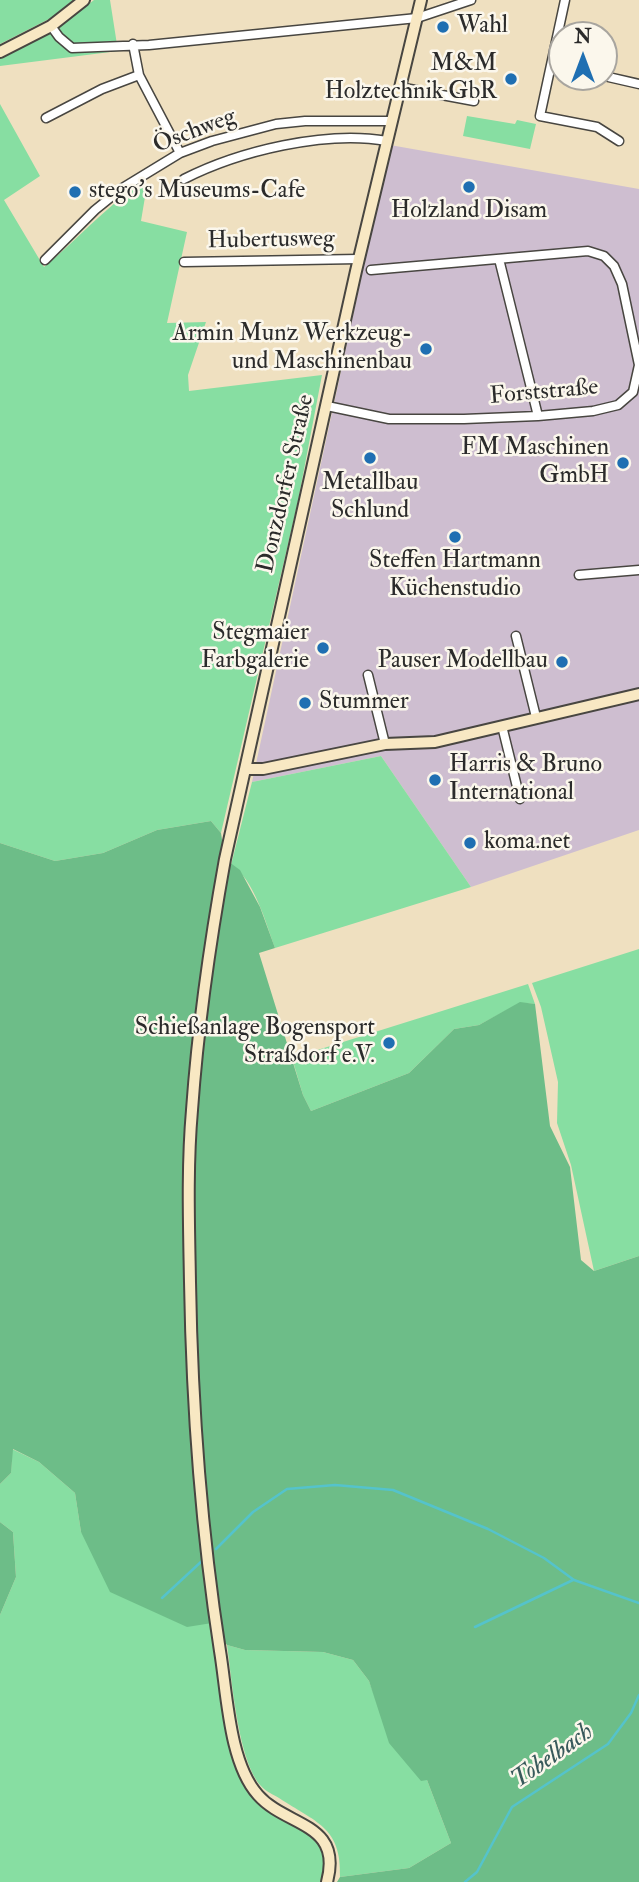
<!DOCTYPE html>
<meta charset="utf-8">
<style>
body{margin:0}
#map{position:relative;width:639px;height:1882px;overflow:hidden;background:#efe0c0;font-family:"IM FELL Double Pica",serif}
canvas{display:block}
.north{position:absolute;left:548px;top:21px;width:70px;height:70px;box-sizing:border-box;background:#fbf7ec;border:2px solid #a8a59f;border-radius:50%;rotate:0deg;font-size:19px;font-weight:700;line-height:28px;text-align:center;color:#2b2b2b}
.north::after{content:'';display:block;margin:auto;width:24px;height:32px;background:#1f6fb2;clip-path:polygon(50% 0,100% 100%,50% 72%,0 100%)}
</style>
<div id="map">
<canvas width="639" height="1882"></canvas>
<div class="north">N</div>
</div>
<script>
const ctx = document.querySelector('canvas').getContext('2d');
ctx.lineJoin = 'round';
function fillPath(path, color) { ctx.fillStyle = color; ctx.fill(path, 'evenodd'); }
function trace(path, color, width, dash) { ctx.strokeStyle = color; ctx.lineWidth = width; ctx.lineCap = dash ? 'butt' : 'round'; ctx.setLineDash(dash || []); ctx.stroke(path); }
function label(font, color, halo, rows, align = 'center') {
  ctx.font = font + ' "IM FELL Double Pica",serif'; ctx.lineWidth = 5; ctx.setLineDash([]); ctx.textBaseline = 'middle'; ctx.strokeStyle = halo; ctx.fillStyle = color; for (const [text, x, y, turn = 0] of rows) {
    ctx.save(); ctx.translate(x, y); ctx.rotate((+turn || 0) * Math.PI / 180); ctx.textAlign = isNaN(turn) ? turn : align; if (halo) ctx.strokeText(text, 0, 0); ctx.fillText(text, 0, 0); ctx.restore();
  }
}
fillPath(new Path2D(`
 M390,145l249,44v641l-168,57 -90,-131 -129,26z`), '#cebed0');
fillPath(new Path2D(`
 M0,0h73l-22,18 -51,26z
 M94,0h16l8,51 -118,15v-8l56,-29z
 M0,104l40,72 -36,24 40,67c33,-27 59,-58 96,-83l6,7 -5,30 46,11 -20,91 39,-1 -18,53 1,16 133,-16 -24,126 -77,332 -10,-12 -54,9 -54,23 -48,8 -55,-18z
 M467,116l48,8 2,-4 19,4 -6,25 -67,-13z
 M381,756l90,131 -196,61c-9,-24 -21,-70 -44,-83l21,-83z
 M639,949v307l-45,15 -23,-106 -14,-42 1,-41 -17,-75 -9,-24z
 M528,984l7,20 -15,-1 -41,22 -25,4 -45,44 -98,38 -8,-16 -11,-37z
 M12,1449l27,13 36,31 6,39 131,91 36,165c4,6 8,13 14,17 30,24 73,26 59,77h-321v-267l16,-38 -3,-45 -13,-10v-38l11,-11z
 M227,1645l18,5 78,2 30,8 16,21 10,27 48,72 24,63 -42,25 -69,9c2,-50 -25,-55 -61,-79 -5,-3 -14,-7 -18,-12 -23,-25 -29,-106 -34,-141z`), '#87dea2');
fillPath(new Path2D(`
 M211,821l10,12 4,26 15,11 20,37 15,41 -16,5 44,142 8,16 98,-38 45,-44 25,-4 41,-23 15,2 15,122 20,41 11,93 13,11 45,-15v626h-302l3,-5 69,-9 42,-25 -24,-63 -6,1 -32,-38 -20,-62 -16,-21 -30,-8 -78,-2 -18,-5 -15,-22 -25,4 -77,-35 -29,-60 -6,-39 -36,-31 -26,-13 -2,24 -11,11v-641l55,18 48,-8 54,-23z
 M0,1522l13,10 3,45 -16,38z`), '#6dbd88');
trace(new Path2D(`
 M216,1549l37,-37 34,-23 48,-4 58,5 95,39 56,29 30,22 65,23
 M162,1598l41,-38
 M475,1627l98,-47
 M465,1882l12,-10 35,-65 96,-63 23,-31 8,-18`), '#55c3cb', 2.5);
const street = new Path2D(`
 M565,0l-25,116 57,11 22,14
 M51,26l8,11 13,11 77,-3 268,-27 54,-18
 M133,44l6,31 41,78
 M551,65l11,2
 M604,76l35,8
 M399,87l75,14
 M46,118l56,-29 37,-14
 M184,179c55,-28 142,-49 203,-38
 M499,259l39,157
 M45,260l50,-50 26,-21 59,-36 32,-12 64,-17 29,-3h87
 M184,262l175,-3
 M327,406l62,13h75l74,-3 55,-5 25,-6 15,-13 6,-27 -17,-81 -8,-18 -10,-10 -16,-5 -217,19
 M579,575l60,-5
 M516,636l20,81
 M368,675l17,69
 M502,726l18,73`);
const secondary = new Path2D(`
 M0,52l51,-26 33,-26
 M246,769h17l122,-25 50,-2 204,-48
 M327,1882c16,-60 -41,-55 -69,-87 -29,-32 -31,-102 -38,-144 -19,-122 -28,-246 -30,-369 -1,-57 -3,-115 2,-172 6,-84 18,-168 33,-251l131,-588 65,-271`);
trace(street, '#484641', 11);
trace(secondary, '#484641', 14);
trace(street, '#fff', 8);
trace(secondary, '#f8e8c3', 10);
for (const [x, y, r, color] of [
 [443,27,7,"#1f6fb2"],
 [511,79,7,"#1f6fb2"],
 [469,187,7,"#1f6fb2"],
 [75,192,7,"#1f6fb2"],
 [426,349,7,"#1f6fb2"],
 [370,458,7,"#1f6fb2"],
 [623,463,7,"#1f6fb2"],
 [455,537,7,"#1f6fb2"],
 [323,648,7,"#1f6fb2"],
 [562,662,7,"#1f6fb2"],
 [305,703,7,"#1f6fb2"],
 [435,780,7,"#1f6fb2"],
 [470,843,7,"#1f6fb2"],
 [389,1043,7,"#1f6fb2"]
]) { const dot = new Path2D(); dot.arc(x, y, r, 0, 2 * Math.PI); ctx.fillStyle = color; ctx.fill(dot); trace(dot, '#fbf7ec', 2.5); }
label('24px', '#2b2b2b', '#fbf7ec', [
 ["Wahl",457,27,"left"],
 ["M&M",497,65],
 ["Holztechnik GbR",497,93],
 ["stego's Museums-Cafe",89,192,"left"],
 ["Holzland Disam",469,212,"center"],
 ["Armin Munz Werkzeug-",412,335],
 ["und Maschinenbau",412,363],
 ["FM Maschinen",609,449],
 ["GmbH",609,477],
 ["Metallbau",370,484,"center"],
 ["Schlund",370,512,"center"],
 ["Steffen Hartmann",455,562,"center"],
 ["Küchenstudio",455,590,"center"],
 ["Stegmaier",309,634],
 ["Farbgalerie",309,662],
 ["Pauser Modellbau",548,662],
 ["Stummer",319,703,"left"],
 ["Harris & Bruno",449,766,"left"],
 ["International",449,794,"left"],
 ["koma.net",484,843,"left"],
 ["Schießanlage Bogensport",375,1029],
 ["Straßdorf e.V.",375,1057]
], 'right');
label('24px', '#2b2b2b', '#fbf7ec', [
 ["Öschweg",195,132,-21],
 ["Hubertusweg",271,241,-1],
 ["Forststraße",544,393,-5],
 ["Donzdorfer Straße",287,484,-77]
]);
label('italic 26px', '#38595b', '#fbf7ec', [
 ["Tobelbach",553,1757,-35]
]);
</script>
